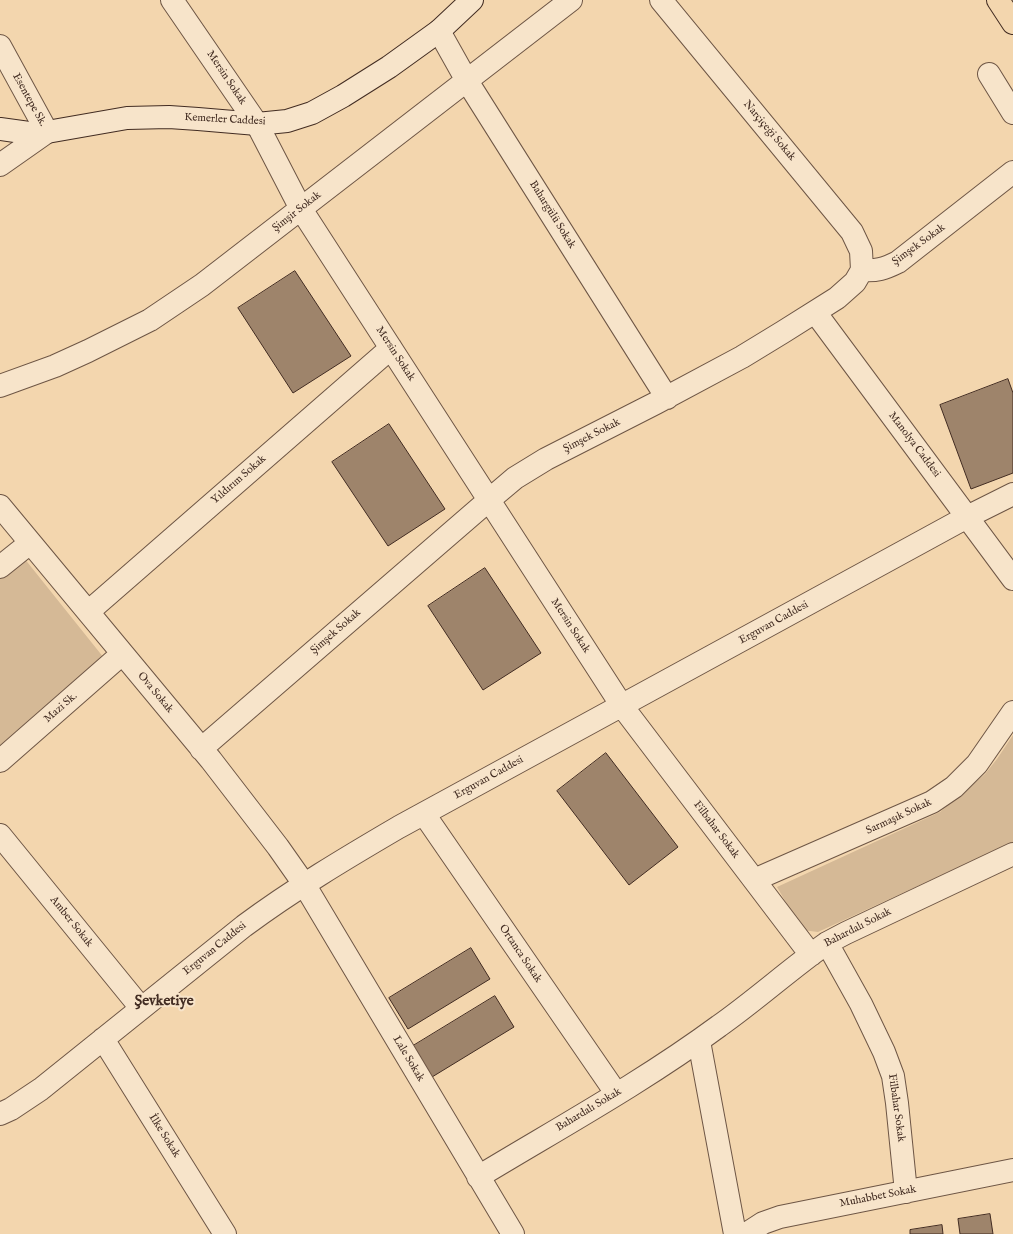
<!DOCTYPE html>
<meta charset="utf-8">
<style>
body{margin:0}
canvas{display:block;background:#f3d6ae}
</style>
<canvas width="1013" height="1234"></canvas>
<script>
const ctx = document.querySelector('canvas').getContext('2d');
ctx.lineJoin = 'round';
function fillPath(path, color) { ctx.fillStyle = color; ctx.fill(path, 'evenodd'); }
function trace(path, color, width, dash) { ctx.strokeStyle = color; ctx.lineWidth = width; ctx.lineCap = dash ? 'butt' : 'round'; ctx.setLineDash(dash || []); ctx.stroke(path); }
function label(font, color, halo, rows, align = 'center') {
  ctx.font = font + ' "IM FELL English",serif'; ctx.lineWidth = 4; ctx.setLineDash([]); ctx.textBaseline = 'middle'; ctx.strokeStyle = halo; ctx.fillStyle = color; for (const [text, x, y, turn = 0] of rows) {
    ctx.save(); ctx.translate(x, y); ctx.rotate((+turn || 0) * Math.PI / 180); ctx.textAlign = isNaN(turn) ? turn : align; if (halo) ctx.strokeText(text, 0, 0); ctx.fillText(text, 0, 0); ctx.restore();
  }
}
fillPath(new Path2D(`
 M24,558l80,100 -104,89v-170z
 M1013,735v107l-195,90 -16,-2 -25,-43 163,-75 45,-38 12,-15z`), '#d5b996');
const building = new Path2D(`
 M295,271l56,85 -58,37 -55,-85z
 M1008,379l5,14v80l-42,16 -31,-84z
 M389,424l56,85 -57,37 -56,-84z
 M485,568l56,85 -58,37 -55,-84z
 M606,753l72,94 -49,38 -72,-94z
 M471,948l19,31 -82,50 -19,-31z
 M495,996l19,31 -82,50 -19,-31z
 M990,1214l3,20h-33l-2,-15z
 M942,1225l1,9h-33v-4z`);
fillPath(building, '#9e846b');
trace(building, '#422c22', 1);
const street = new Path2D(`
 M172,0l85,124 44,85 321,497 189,249
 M661,0l191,232 9,19 1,19
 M439,31l28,50 200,317
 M0,46l47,86 -47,33
 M989,74l24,39
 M815,312l198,267
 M0,386l55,-20 33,-15 62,-31 52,-35 369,-285
 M0,506l211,254 67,87 26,37 209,350
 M0,567l30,-24
 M88,612l303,-264
 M201,749l288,-249 26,-22 31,-19 110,-56 86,-46 41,-25 54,-34 18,-16 7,-12c15,1 22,-1 36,-8l115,-90
 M0,761l122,-107
 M424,814l192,279
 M0,835l141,173
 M754,880l178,-78 22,-15 23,-23 36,-52
 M827,943l34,61 23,48 9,24 4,27 9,89
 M103,1039l122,195
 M699,1041l36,193
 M0,1114l11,-5 30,-20 203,-163c50,-37 102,-68 155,-99l568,-310 46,-23
 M478,1177c81,-49 165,-95 241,-151 37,-26 71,-57 108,-83l19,-10 167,-79
 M746,1234l17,-11 17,-6 233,-47`);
const secondary = new Path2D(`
 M0,129l29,4 18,-1 80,-14 42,-1 29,2 59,5 30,-3 25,-8 31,-17 46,-29 50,-36 33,-31`);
const highway = new Path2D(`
 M998,0l15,23`);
trace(street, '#6e5645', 24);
trace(secondary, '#422c22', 24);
trace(highway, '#422c22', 24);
trace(street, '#f7e4ca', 22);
trace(secondary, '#f7e4ca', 22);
trace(highway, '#f3d6ae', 22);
label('11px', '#422c22', '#f7e4ca', [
 ["Mersin Sokak",226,78,56],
 ["Esentepe Sk.",29,100,61],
 ["Kemerler Caddesi",225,120,3],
 ["Narçiçeği Sokak",769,131,50],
 ["Şimşir Sokak",297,212,-38],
 ["Bahargülü Sokak",552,215,58],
 ["Şimşek Sokak",919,245,-36],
 ["Mersin Sokak",395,354,57],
 ["Şimşek Sokak",592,436,-27],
 ["Manolya Caddesi",914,445,53],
 ["Yıldırım Sokak",239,480,-41],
 ["Erguvan Caddesi",774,623,-29],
 ["Mersin Sokak",570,626,57],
 ["Şimşek Sokak",336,632,-41],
 ["Ova Sokak",155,693,50],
 ["Mazi Sk.",61,708,-41],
 ["Erguvan Caddesi",489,778,-29],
 ["Sarmaşık Sokak",899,817,-25],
 ["Filbahar Sokak",716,830,53],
 ["Amber Sokak",71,922,51],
 ["Bahardalı Sokak",858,928,-27],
 ["Erguvan Caddesi",215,949,-39],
 ["Ortanca Sokak",520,954,56],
 ["Lale Sokak",408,1059,59],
 ["Filbahar Sokak",896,1108,82],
 ["Bahardalı Sokak",589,1110,-31],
 ["İlke Sokak",164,1136,58],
 ["Muhabbet Sokak",878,1197,-11]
]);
label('bold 15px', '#422c22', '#f7e4ca', [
 ["Şevketiye",164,1002]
]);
</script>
